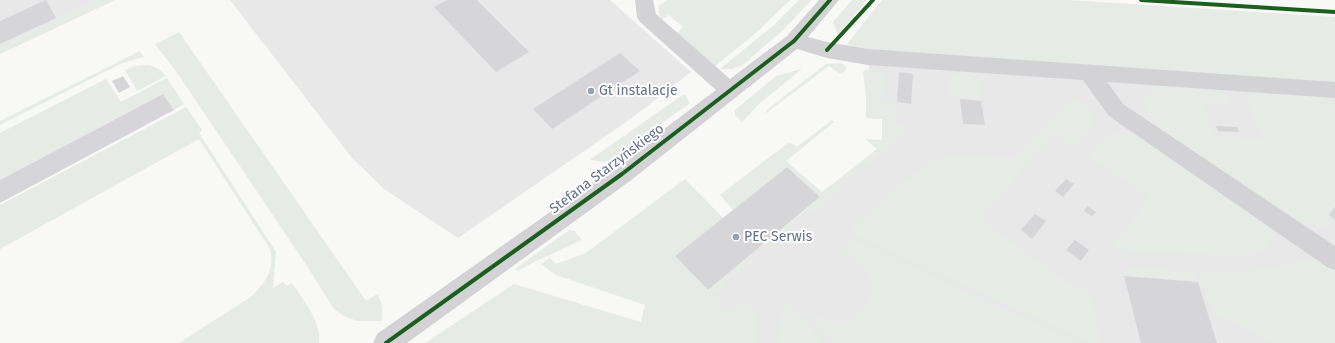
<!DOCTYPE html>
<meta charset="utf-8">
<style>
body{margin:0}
canvas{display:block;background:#f8f8f7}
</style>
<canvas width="1335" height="343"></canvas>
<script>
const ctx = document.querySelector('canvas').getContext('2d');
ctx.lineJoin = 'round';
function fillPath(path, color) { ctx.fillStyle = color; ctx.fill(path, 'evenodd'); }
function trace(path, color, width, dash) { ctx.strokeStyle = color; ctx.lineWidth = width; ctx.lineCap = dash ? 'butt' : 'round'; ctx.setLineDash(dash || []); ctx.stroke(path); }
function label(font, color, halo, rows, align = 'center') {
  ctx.font = font + ' "Fira Sans",sans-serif'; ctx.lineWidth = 4; ctx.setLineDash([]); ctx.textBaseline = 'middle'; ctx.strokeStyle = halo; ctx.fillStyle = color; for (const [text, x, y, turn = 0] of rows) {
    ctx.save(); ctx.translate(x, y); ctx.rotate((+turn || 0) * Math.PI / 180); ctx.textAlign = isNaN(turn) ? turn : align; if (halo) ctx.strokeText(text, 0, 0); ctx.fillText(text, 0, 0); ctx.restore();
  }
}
fillPath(new Path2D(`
 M0,0h115l-115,54z
 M230,0h380l81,72 -59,46 -174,120 -74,-49 -32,-31z
 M865,40l470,6v297h-676l-16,-30 2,-8 63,-15 171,-140 4,-6 -1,-25h-9l-5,-62z`), '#e8e8e9');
fillPath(new Path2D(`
 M94,0h21l-115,54v-10z
 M668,0h122l-33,32 -43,35 -37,-34 6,-6 -14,-12 -8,5 -3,-14z
 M799,0h13l-29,30 -40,35 -11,4h-11v-1l52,-42z
 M852,0h15l-29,35 -5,-13z
 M882,0h186l267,17v65l-345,-25 -77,-4 -59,-6 -7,-3z
 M179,32l187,269 11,-7c6,8 5,17 5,26l-2,1h-23l-13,-5 -10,-7 -27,-43 -129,-192 -23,-30z
 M140,51l4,6 -22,6 -122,62v-4z
 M838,63l5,1 3,3v3l-6,4 -11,-8 -64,48 4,-6 57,-44z
 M149,65l10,4 7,7 -29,15 -12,-21 10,-4z
 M802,69l-42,34 -18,19 -7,-7v-5l41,-34z
 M869,69l10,1 5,6 -2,25 13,2 -1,20 13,2 -4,9 -93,80 -5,-4 15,-13 -33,-30 -54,43 -13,-15 68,-52 5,1 4,3 35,-27 2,2 -48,39 36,31 55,-43 -12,-10 17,1v-21l-16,-1v-22l-3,-24 2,-2z
 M963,72l16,2 2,27 -21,-2 -10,-4 -3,-11c4,-8 7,-10 16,-12z
 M167,78l17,26 -10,6 -11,-16 -163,86v-47l106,-54 15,23z
 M1167,84l48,5 12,7 5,9 -31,-3 13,32 22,2 1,3h26l-14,-34v-10l4,-3 82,4v122l-2,7 -8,4 -8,-4 -22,-6 -1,2 -130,-89c-12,-11 -19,-18 -19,-34l8,-12z
 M684,94l3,3 2,7 -79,56 -7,2 -12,-2v-1z
 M1074,98c30,18 19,30 1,50l-20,-13 -76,83 99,72 3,-4 10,6 10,50 -10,1 -234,-107 -9,-6 80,-68 22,-6 65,2z
 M186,107l16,23 -3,3 77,119 -3,36 10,-6 4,4 5,-3c11,17 30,39 27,60h-140l73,-47c14,-15 23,-26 18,-47l-71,-110 -199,110v-44z
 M1129,129l136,93c15,21 1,30 -20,34l-134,-7 39,-52 -62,-40c15,-17 19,-22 41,-28z
 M685,179l38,39 -48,38 33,34 14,-11 5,4 -14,12 15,17 11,-9c8,0 13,7 18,13l-2,27h-330l89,-59 127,38 4,-17 -89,-30 -15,-11 9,-6 6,6 30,-11z
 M799,215l4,3 -72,62 -5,-5z
 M569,230l6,1 7,9 -48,22 -16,9 -3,-2z
 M852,239l227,104h-245l-25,-31c6,3 13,7 19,9 42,9 58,-39 26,-63 -4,-2 -10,-4 -14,-6z
 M1305,259h13l17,12v72h-64l-47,-26 -9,-1 -3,-11 -4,-1 -10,-33 62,-1 17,-2z
 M1131,267l64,5 3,10 -74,-6 2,-7z
 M783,301l10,6 30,36h-45z`), '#e6ebe5');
fillPath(new Path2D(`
 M46,0l10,18 -56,26v-23z
 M447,0h30l52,52 -33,20 -62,-65z
 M620,53l20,18 -88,58 -19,-20z
 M899,72l14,2 -2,30 -14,-2z
 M123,76l7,11 -11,6 -7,-12z
 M163,94l11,16 -174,93v-23z
 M960,99l21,2 4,24 -22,-1z
 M1216,126l21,1 2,5 -21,-1z
 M787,167l33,30 -112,93 -33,-34z
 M1066,179l8,5 -11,13 -8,-6z
 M1087,206l9,6 -4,4 -8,-5z
 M1335,207v13l-6,-5z
 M1035,214l11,7 -14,18 -11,-9z
 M1075,240l14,10 -8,11 -15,-11z
 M1124,276l74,6 19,61h-76z`), '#d6d6d8');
fillPath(new Path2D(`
 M635,0h18l3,14 74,65 57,-43 32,-36h20l-31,37 19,5 41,7 467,33v16l-228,-16 16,22 212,142v24l-8,-3 -218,-151 -26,-36 -215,-15 -41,-7 -30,-9 -167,132 -223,162h-34l4,-9 237,-167 102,-77 -76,-68 -3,-5z`), '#d3d3d5');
trace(new Path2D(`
 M1141,0l194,12
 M827,50l46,-50
 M386,343l236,-169 172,-133 36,-41`), '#1b5e20', 4);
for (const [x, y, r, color] of [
 [591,91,4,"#98a1b0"],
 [736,237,4,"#98a1b0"]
]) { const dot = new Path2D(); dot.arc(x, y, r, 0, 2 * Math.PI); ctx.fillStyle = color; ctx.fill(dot); trace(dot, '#fff', 1.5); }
label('14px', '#64728a', '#fff', [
 ["Gt instalacje",599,91],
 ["PEC Serwis",744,237]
], 'left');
label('14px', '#64728a', '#fff', [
 ["Stefana Starzyńskiego",607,169,-37]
]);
</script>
